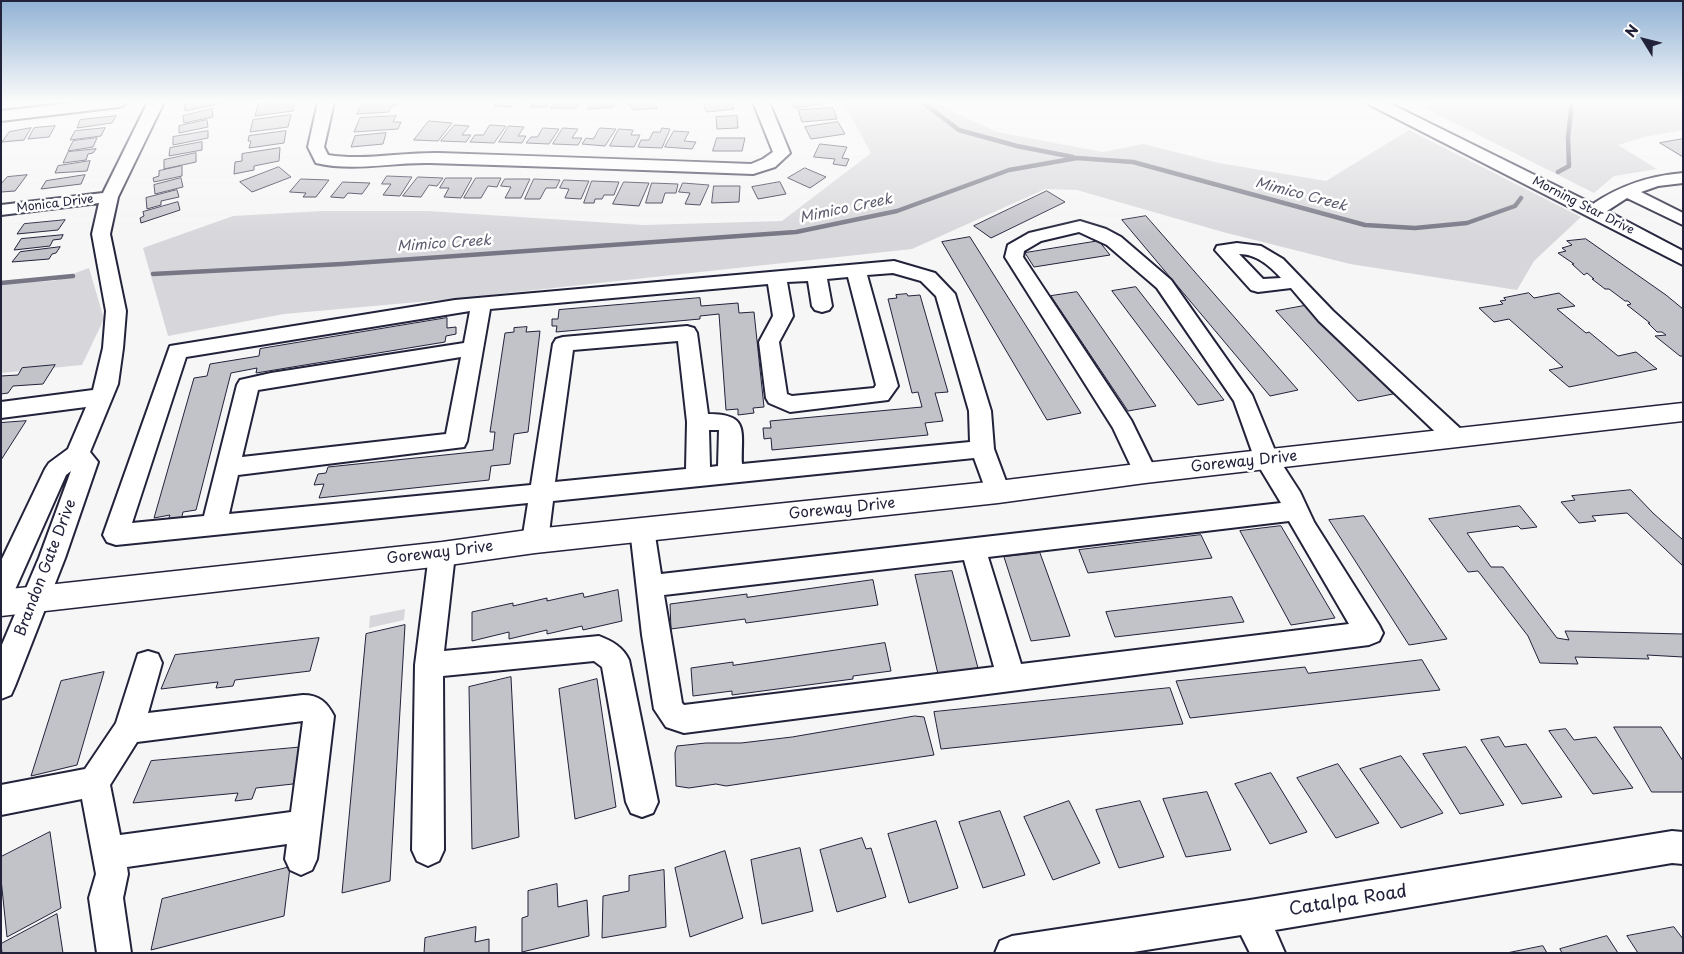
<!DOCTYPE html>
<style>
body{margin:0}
#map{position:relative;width:1684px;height:954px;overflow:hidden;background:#f6f6f7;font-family:"Playpen Sans",sans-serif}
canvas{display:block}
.frame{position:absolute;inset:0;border:2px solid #22223b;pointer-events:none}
.north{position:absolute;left:1619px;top:15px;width:50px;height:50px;-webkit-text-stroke:4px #fff;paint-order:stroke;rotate:306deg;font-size:14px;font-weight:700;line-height:20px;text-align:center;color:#22223b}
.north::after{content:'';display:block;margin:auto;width:18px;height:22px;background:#22223b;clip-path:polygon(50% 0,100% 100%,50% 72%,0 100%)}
</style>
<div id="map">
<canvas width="1684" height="954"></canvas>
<div class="frame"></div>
<div class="north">N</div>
</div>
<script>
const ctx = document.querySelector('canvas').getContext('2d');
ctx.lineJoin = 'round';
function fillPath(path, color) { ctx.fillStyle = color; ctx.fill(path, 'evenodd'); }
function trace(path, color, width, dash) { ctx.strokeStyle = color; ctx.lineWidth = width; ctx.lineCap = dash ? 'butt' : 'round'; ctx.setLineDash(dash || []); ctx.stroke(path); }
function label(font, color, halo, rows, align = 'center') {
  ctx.font = font + ' "Playpen Sans",sans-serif'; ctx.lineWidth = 5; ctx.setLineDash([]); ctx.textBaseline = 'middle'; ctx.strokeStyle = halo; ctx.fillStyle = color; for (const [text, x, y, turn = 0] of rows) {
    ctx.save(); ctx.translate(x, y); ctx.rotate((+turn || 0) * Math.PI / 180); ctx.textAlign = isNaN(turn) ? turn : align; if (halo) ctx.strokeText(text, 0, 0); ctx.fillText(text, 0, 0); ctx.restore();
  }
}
fillPath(new Path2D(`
 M843,102h89l65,30 106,20 40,-8 76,19 107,18 83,-51 172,87 -47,44 -17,29 -167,-26 -127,-32 -146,-42 -32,-1 -133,60 -460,50 -168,15 -116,22 -25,-88 90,-32 89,-5h106l215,14 139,-4 89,-68z
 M1431,102h252v28l-39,7 -26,8 39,24 -43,7 -20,17 -171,-86z
 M89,268l15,51 -22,46 -81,8v-90l53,-2z
 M405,609l-1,11 -35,8 1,-12z`), '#d7d7db');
trace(new Path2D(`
 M922,102l37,28 58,16 56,11
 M1558,172l11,-6 -1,-29 4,-35
 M153,274l189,-10 454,-32 101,-21 112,-41 68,-12 56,4 232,63 50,3 52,-5 48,-17 6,-8
 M1,283l72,-7`), '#767685', 4.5);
const building = new Path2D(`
 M196,102h31l-42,9 -1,-6z
 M276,102h19l-2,9 -38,5 3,-12z
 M363,102h36l-1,3 -6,1 -3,6 -32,2z
 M498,102h16l-3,5 -16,-1z
 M534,102h15l-3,5h-15z
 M555,102h25l-4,6h-25z
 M589,102h26l-1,5 -26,2z
 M629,102h25l3,6 -24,2z
 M703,102h29l2,7 -27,3z
 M792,102h33l1,1 -31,5z
 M833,108l4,11 -35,3 -4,-12z
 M212,109l1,8 -29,6 -1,-7z
 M291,115l-3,12 -38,5 3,-12z
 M116,116l-4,7 -35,5 3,-8z
 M396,116l-3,6h8l-3,7 -44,3 6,-14z
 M737,116l1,12 -21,1 -1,-12z
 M207,120l1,7 -29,6v-7z
 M429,121l23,2 -14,18 -24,-1z
 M838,122l7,12 -34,5 -6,-12z
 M455,125l14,1 -7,9h9l-5,7 -25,-1z
 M490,125l16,1 -12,17 -24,-1 5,-7h8z
 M55,126l-6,11 -21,2 6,-11z
 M509,126l15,1 -6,9h8l-4,7 -23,-1z
 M31,128l-7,12 -22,2 7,-10z
 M105,128l-4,8 -31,4 5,-9z
 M543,128l16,1 -10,15 -23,-1 5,-6h6z
 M563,128l15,1 -6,9h10l-4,7 -25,-1z
 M600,128l16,1 -11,17 -23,-2 4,-6 7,1z
 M662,128l8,1 -8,19 -24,-1 3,-7h8l4,-8h7z
 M619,129l14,1 -2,5h9l-6,12 -24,-1z
 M208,131v7l-35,7v-8z
 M286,131l-2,12 -35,5 2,-7h-3l1,-5z
 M674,131l15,1 -5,9 12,1 -4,7 -27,-2z
 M386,133l-3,11 -32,3 4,-11z
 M97,138l-4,9 -25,4 5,-10z
 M717,138h28l-3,13h-29z
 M1683,139v18l-23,-14z
 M202,142v8l-33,6 1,-8z
 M820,144l27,3 -5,11 7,1 -3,7 -13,-2 2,-5 -21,-2z
 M280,148l-1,13 -25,5v4l-20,4 1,-12 7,-1v-7z
 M96,149l-3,4 -5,1 -2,6 -23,3 5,-11z
 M196,153v9l-32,7v-9z
 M90,161l-3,10 -32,2 3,-7z
 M182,166v10l-28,6 -1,-4 6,-2v-5z
 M279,167l12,10 -39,15 -12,-10z
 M805,168l21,9 -16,11 -22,-10z
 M27,175l-12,16 -14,1v-8l6,-7z
 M85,175l-4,9 -40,5 5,-8z
 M387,176l25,1 -12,19 -17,-1 8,-11h-9z
 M418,177l25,1 -6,8 -8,-1 -8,12 -18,-1z
 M181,178l2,9 -28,7 -1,-9z
 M446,178h26l-11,20 -17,-1 5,-9h-9z
 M476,178h25l-4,9 -9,-1 -7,12h-17z
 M301,179l28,1 -13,17h-13l3,-4 -16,-1z
 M505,179h25l-9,19h-16l6,-11 -10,-1z
 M534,179l26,1 -4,8h-10l-6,11h-15z
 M564,180l25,1 -8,18 -16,-1 4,-9 -9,-1z
 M592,181l27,1 -5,13h-10l-2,4h-7l-1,4h-10z
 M343,182l27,1 -8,11 -14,-1 -4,5 -13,-1z
 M624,182l25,1 -10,23 -26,-2z
 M780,182l6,12 -28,5 -6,-12z
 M652,183l26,1 -2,9h-11l-3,10h-16z
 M683,183l26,2 -9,20 -15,-1 5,-11 -11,-1z
 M714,186h26l-1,16 -27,1z
 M177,190l2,7 -18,4v4l-14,4 -1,-11z
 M1047,191l18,11 -74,36 -17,-12z
 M178,202l2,8 -39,13 -1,-5 4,-2 -1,-4z
 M1146,216l152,174 -28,6 -148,-176z
 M65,220l-7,10 -41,4 7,-10z
 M63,235l-2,4 -8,1 -3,6 -36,4 7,-11z
 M970,237l111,176 -34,7 -105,-178z
 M1586,239l80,56 17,14v47h-3l-25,-20 11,-1 -4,-3h-5l-9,-9h2l-23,-18 4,-1 -3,-3h-3l-16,-12h-4l-13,-10h2l-7,-6 -3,2 -12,-11h2l-16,-11 8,-2 -4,-3 10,-3 -5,-4z
 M1099,241l11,14 -76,12 -9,-14z
 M60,247l-4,6 -4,1 -3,5 -37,3 8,-10z
 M1136,287l88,113 -26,5 -86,-114z
 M1077,292l79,114 -28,5 -77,-115z
 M1529,293l5,5 25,-5 16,13 -18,3 29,24 3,-1 29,24 18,-4 21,17 -88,18 -20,-17 14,-3 -54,-48 -15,3 -15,-14 24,-4 -3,-3 6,-1 -2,-2z
 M907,294l1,2 12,-1 28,97 -13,1 8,28 -18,2 3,12 -156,15 -1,-12 -7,1 -1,-11h8l-1,-7 152,-14 -4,-15 -6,1 -24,-94 9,-1 -1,-3z
 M700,298l1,8 37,-3 1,10 15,-1 10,95 -11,1 1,5 -16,2v-6l-12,1 -7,-96 -19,2v3l-144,13 1,-6h-5v-7h6l1,-9z
 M1309,305l84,89 -35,7 -82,-90z
 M447,318v10l9,-1v7l-10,2 -1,6 -189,31 1,-5 -26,5 -35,137 -13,2 -2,9 -14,2 3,-8 -16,3 40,-140 13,-2 3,-12 49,-8 1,-7z
 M527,327l-1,5 14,-1 -12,101 -14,2 -4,30 -19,2 -2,14 -170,18 5,-14 -10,1 4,-11 8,-1 2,-6 165,-17 2,-18h-5l15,-99 9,-1v-4z
 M55,365l-12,19 -30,2 -5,7 -7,1v-18l17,-1 4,-7z
 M26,421l-25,39v-37z
 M1631,490l22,23 30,27v26l-56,-53 -35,3 4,5 -17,2 -18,-21 14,-2 -3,-4z
 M1520,506l17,21 -16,2 -3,-3 -51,7 24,34h12l54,71 12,2 -4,-9 118,3v23l-36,-2 2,4 -74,-2 3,7 -38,-1 -12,-27 -50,-65 -10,1 -39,-53z
 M1364,516l83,123 -38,6 -80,-125z
 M1281,526l54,92 -44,7 -51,-94z
 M1201,535l11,23 -124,15 -9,-23z
 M1040,553l30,83 -39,5 -27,-84z
 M952,571l26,97 -40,6 -23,-99z
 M873,580l5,25 -132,18 -1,-4 -74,10 -1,-25 77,-10v3z
 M618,590l4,31 -39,9 -1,-4 -35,8v-4l-38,9v-7l-37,9v-29l41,-9v3l34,-8v3l36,-8 1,4z
 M1232,597l12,25 -129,15 -9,-25z
 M405,625l-15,256 -48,12 24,-259z
 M319,638l-9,33 -75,9 -2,6 -17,2 2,-6 -57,7 14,-34z
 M885,643l6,28 -38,5v3l-121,16v-4l-39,5 -2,-28 42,-6v3z
 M1422,660l18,30 -250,28 -14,-37 129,-14 3,6z
 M104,672l-27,93 -46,11 30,-95z
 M511,677l8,160 -47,12 -3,-162z
 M597,679l19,128 -41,12 -16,-130z
 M1170,688l13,36 -242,25 -7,-37z
 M915,716l9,1 10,38 -208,31 -10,-2 -27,4 -13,-2 -1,-33 2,-7 29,-3h35l51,-6z
 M1614,727h47l22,34v31h-31z
 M1566,729l8,11 22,-3 37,51 -40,6 -44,-63z
 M1499,737l6,10 21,-3 36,53 -40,7 -41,-64z
 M304,747l-11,37 -37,4 -4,11 -17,2 3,-8 -105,10 18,-42z
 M1466,747l38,58 -44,9 -37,-60z
 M1401,756l42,57 -42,15 -41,-59z
 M1338,764l41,59 -43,15 -39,-60z
 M1271,773l36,59 -37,12 -35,-60z
 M1207,792l24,58 -45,7 -23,-58z
 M1069,801l31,62 -47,17 -29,-63z
 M1140,801l24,56 -45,11 -23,-58z
 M1000,811l25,64 -42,13 -24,-66z
 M936,821l22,67 -49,15 -21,-69z
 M50,832l11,76 -54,29 -6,-58v-22z
 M862,838l4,11 5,-1 15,49 -49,15 -17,-62z
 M800,848l13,63 -51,13 -11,-64z
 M725,851l18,67 -53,19 -15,-69z
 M290,867l-6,49 -133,34 11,-51z
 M664,870l2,57 -64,11 1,-42 26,-5v-15z
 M557,884l1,23 29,-7 2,36 -67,16v-34l6,-2v-25z
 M57,914l6,39h-61l-1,-9z
 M476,927l-1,15 14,-3v14h-65l1,-15z
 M1674,927l9,12v14h-45l-11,-17z
 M1607,936l11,17h-56l-2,-4z
 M1543,946l4,7h-40z`);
fillPath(building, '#c2c2c9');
trace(building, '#22223b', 1);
const minor = new Path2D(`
 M80,102h47l-3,3 -5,2 -118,14v-10z
 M148,102h16l-46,95 -8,37 16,77 -3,37 -5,36 -28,68 8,10 -33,96 -50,128 -4,9 -10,4v-52l38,-89 32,-87 -5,4 -56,126 -9,3v-43l44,-92 4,-6 19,-14 18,-42 -85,11v-16l92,-12 10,-42 3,-37 -14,-77 7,-31 -98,12v-10l102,-12z
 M318,102h16l-10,45 4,8c36,6 74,-3 111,-2 104,3 208,7 312,11l12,-5 10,-7 -20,-50h16l21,51 -15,14 -22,7c-108,-4 -215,-8 -323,-11 -38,-1 -76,9 -114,0l-8,-16z
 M1367,102h20l206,102c28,-19 56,-28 90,-31v10l-25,3 -17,6 42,21v12l-56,-27 -20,13 76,40v14l-313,-160z
 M1080,221l26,8 15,8 50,43 81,115 26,63 22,34 14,30 65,103 4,8 -4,8 -10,4 -685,88 -18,-6 -12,-18 -12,-74 -12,-106 3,-7 9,-3 9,3 3,7 7,45 620,-71 -26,-43 -21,-59 -77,-113 -50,-43 -28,-13 -38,9 -17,10 -1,6 108,163 26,53 -4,6 -8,3 -8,-3 -24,-51 -108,-171 3,-12 21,-12zM1289,521l60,103 -328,40 -33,-107zM964,560l30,107 -310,38 -2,-2 -18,-108z
 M1237,243l24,3 22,13 50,52 131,121 3,6 -3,6 -8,2 -8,-2 -129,-123 -28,-33 -33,4 -7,-2 -36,-40 2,-4zM1239,254c17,0 30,11 42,24l-18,1z
 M894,261l41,12 20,21 36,117 3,38 16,43 -3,7 -9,2 -9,-2 -15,-41 -421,43 -5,40 -4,7 -9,3 -9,-3 -4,-7 6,-38 -412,42 -9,-3 -4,-7 67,-189 285,-46zM893,273l28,8 15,15 33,115 1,31 -228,22c-1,-33 8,-50 -34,-50l-11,-81 -3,-5 -7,-2 -124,11 -7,2 -3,5 -22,141 -302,29 9,-39 226,-28 3,-6 23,-132 278,-25 5,32 -14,26 7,56 3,5 21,9 98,-12 10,-14 -31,-111zM848,277l28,108 -2,3 -82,8 -5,-2 -8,-52 14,-26 -6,-34 21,-1 4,25 3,4 7,2 7,-2 3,-4 -5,-27zM470,311l-6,32 -193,30 -31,7 -3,5 -33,131 -72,7 54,-166zM678,341l9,81 -1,47 -131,13 18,-132zM461,357l-15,77 -204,23 16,-67zM709,430h10l-1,36 -8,1z
 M442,544l9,3 4,7 -11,97 155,-15c13,5 24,11 30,24l29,142 -5,11 -11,4 -11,-4 -5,-11 -24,-135 -8,-6 -151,15 1,174 -5,11 -11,5 -11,-5 -5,-11 3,-185 14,-111 4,-7z
 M148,651l10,3 4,9 -14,50 155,-18c16,0 24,7 31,21l-17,143 -5,11 -11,5 -11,-5 -5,-11 2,-15 -160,23 1,7 -5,24 8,55h-34l-8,-55 7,-24 -14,-75 -81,16v-30l84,-16 31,-46 22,-69zM303,721l-12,91 -171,23 -10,-50 27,-43z
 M1672,831l11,1v32l-11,-1 -397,67 10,23h-35l-9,-18 -114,18h-132l5,-12 12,-5 238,-36z`);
const major = new Path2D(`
 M1683,403v18l-538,62 -147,20 -463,50 -93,13 -441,50v-26l441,-48 93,-13 463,-48 147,-18z`);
trace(minor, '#22223b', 4);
trace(major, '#22223b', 3);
fillPath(minor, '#fff');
fillPath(major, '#fff');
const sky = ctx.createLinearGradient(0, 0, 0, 236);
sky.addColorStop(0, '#91b2d4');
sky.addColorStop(0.43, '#fbfbfb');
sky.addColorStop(1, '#fbfbfb00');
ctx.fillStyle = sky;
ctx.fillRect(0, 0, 1684, 236);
label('12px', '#22223b', '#fff', [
 ["Monica Drive",55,204,-7],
 ["Morning Star Drive",1583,206,27]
]);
label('italic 14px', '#5a5a6d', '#fff', [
 ["Mimico Creek",1301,195,15],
 ["Mimico Creek",846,209,-12],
 ["Mimico Creek",444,244,-4]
]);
label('15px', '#22223b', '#fff', [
 ["Goreway Drive",1244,462,-6],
 ["Goreway Drive",842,509,-6],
 ["Goreway Drive",440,553,-7],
 ["Brandon Gate Drive",46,568,-69]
]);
label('18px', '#22223b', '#fff', [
 ["Catalpa Road",1348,901,-9]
]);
</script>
